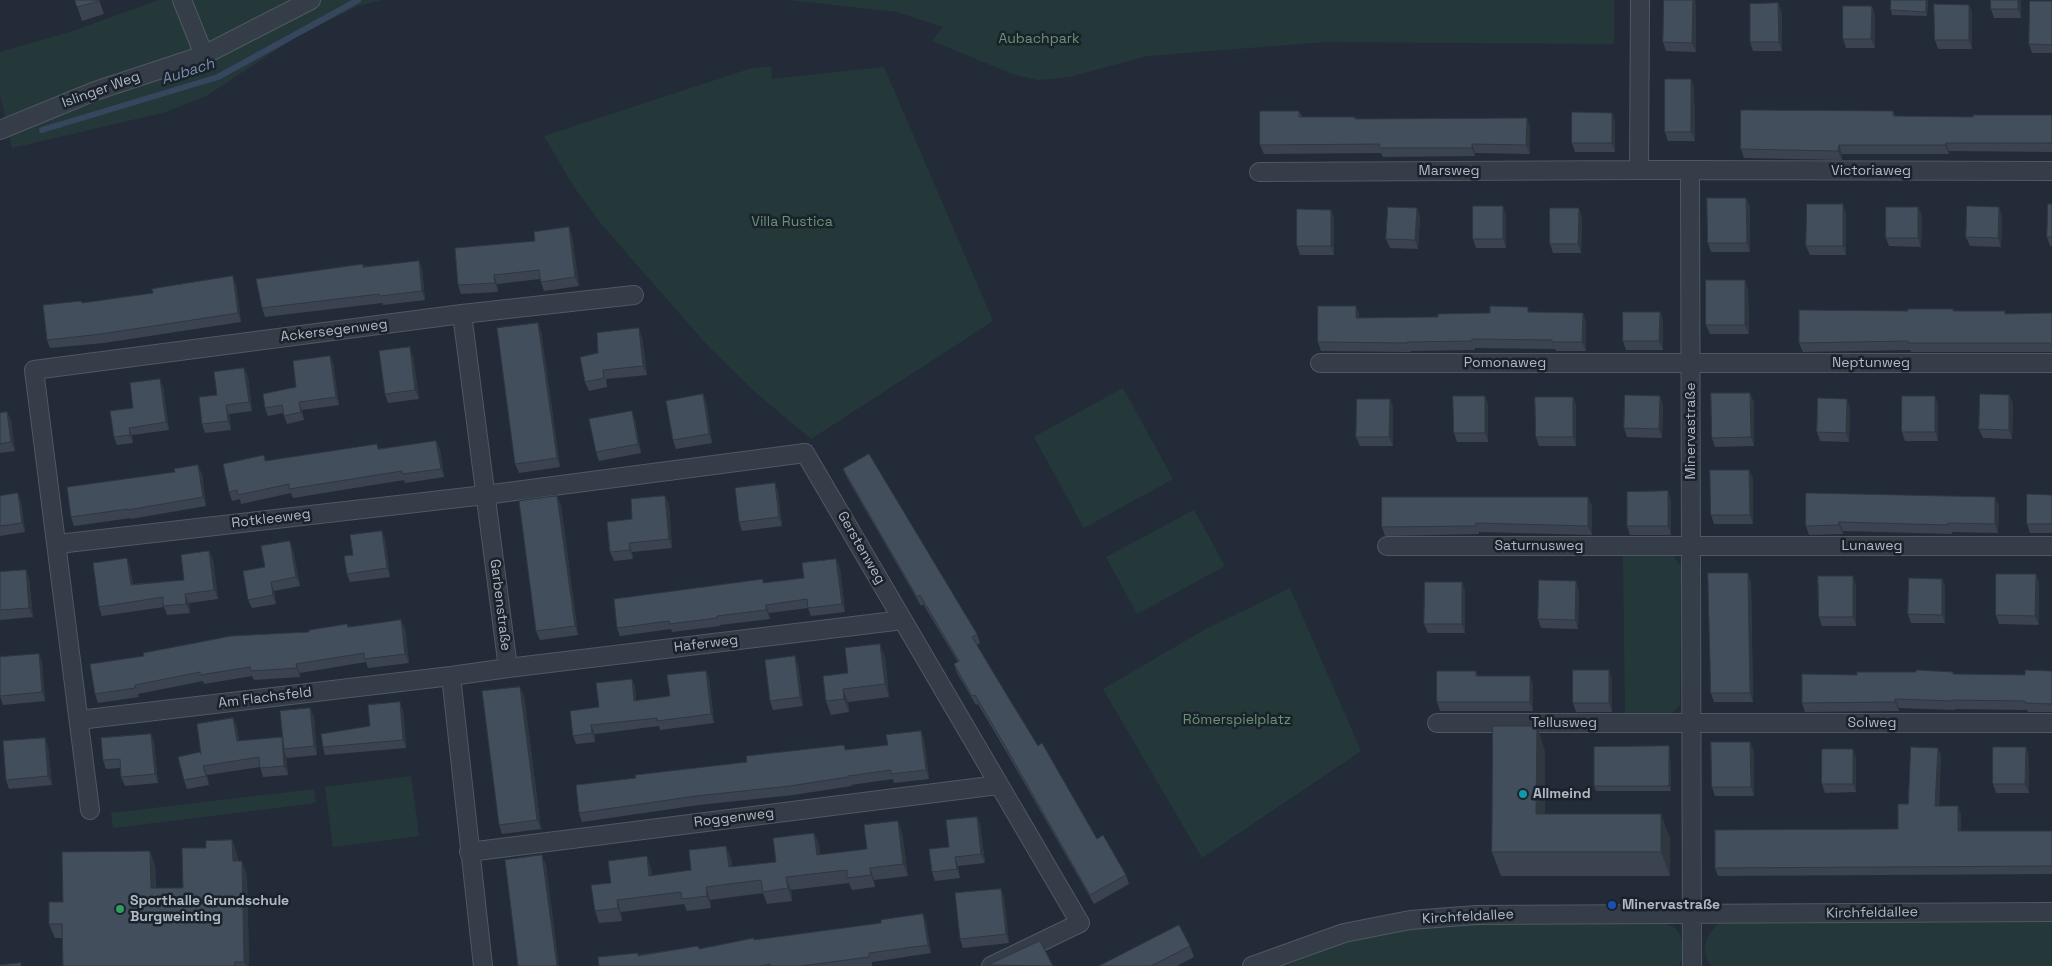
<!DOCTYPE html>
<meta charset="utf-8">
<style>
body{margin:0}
canvas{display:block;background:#222b37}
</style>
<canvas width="2052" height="966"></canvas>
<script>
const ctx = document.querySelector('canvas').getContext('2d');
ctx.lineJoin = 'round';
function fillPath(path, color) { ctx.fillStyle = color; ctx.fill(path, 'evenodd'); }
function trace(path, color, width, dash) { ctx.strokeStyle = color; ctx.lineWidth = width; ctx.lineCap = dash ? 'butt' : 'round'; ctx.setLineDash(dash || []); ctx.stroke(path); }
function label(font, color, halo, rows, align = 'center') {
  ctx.font = font + ' "Space Grotesk",sans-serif'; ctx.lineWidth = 5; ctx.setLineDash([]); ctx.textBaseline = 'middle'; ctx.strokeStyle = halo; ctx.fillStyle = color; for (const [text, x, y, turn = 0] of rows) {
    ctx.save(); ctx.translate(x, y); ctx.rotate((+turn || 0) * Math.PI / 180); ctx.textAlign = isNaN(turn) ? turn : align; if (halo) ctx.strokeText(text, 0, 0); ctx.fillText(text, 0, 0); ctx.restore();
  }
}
fillPath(new Path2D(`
 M159,0h223l-24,6 -64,32 -86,57 -42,17 -154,36 -12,-54v-42l70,-20z
 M790,0h824v44l-289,-2 -178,14 -78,21 -30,3 -24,-5 -83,-34 11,-14 -46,-15z
 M771,66l1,13 112,-12 109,254 -182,118 -57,-48 -46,-45 -106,-121 -28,-38 -30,-51 205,-67z
 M1123,388l50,91 -89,49 -50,-91z
 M1194,510l31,56 -88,48 -31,-57z
 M1672,555l9,11 -1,139 -8,9 -47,1 -2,-159z
 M1290,588l71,163 -159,107 -99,-169 101,-59z
 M411,776l8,60 -86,11 -8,-60z
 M314,789l2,14 -203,25 -2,-15z
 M2052,920v46h-341c-12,-16 -4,-34 11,-45z
 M1664,923c3,1 8,3 11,5 9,9 10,27 4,38h-407l80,-26 46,-9 53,-6z`), '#243839');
trace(new Path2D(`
 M42,130l176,-53 140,-77`), '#36465e', 6);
const minor = new Path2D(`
 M182,0l22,55
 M1640,0l-1,170h51l2,796
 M0,130l95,-39 109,-36 107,-55
 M1690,170l362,1
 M1259,172l380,-2
 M462,314l46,354 -57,8 32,290
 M1320,363h732
 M58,544l427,-49 320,-42 275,470 -89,43
 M1387,546h665
 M508,668l395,-48
 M79,720l372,-44
 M1437,723h615
 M90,810l-56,-440 428,-56 172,-19
 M469,852l529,-67
 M1252,966l92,-33 66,-13 67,-5 575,-3`);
trace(minor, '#505862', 20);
trace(minor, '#353d48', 18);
fillPath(new Path2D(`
 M75,0h24l5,14 -22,7z
 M1891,0h37l-1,16 -35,-1 -1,-5z
 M1991,0h30v18h-27l-3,-9z
 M2052,1v52h-20l-3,-9z
 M1696,3v49l-30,-1 -3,-9z
 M1969,5l3,8v36h-34l-3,-9z
 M1782,12v39h-29l-3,-9z
 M1875,15v33h-29l-3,-9z
 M1691,79l3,9 1,53h-27l-3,-9z
 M1299,111l3,6h53l1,2 174,8v27l-55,-1v3l-92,1 -2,-4 -117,1 -4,-9z
 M1893,111l2,5 78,1 79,-2v37l-103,-1v3h-107v6l-98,-2 -3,-9z
 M1612,113l3,9v30h-40l-3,-9z
 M1746,198l4,9v45h-39l-3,-9z
 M2052,204v42h-2l-3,-9z
 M1918,207l4,9 -1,31 -32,-1 -3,-8z
 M1999,207l3,9 -1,31 -31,-1 -4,-9z
 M1417,208l3,9 -2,32 -28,-1 -4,-9z
 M1331,210l3,9v36h-34l-3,-9z
 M1846,213v42h-36l-4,-9z
 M1506,215v33h-30l-3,-9z
 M1582,217l-1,36h-28l-3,-9z
 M569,227l3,9 7,50 -35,5 -4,-12 -43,5 1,8 -37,2 -3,-9 77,-44z
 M419,261l3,9 3,30 -42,5 -1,-2 -117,14 -3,-9 101,-44 1,3z
 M236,285l5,37 -137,21 -54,5 -3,-8 35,-37z
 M1748,289l1,45h-39l-4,-9z
 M1356,306l3,9v3l79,-1 52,-4 40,-1 53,1 3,9v29h-30l-1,-2 -80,-1v2l-64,1v1l-90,-1 -3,-9z
 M1953,309l1,2 52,3 46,-1v39h-141l-1,-2 -107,2 -4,-9 109,-32z
 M1660,312l3,9v29h-37l-3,-9z
 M541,331l19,136 -41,6 -4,-9z
 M642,337l5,38 -41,4 1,8 -18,4 -4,-9 13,-29z
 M330,356l3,8 6,41 -37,5 2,10 -17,4 -4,-11 -15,3 -3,-8 31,-21z
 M413,356l6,43 -31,4 -3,-9z
 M244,368l4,9 4,34 -23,3 2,16 -26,3 -3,-9 15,-29z
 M163,387l6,43 -37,5 1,8 -16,2 -3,-8 19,-29z
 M703,394l3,9 6,40 -36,6 -3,-9z
 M2009,395l4,9 -1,35 -29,-1 -4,-9z
 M1485,396l3,9v37h-31l-3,-9z
 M1935,396l3,9v36h-33l-3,-9z
 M1573,397l3,9v40h-37l-3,-9z
 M1390,399l3,9v38h-33l-4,-9z
 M1754,402v44l-39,1 -3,-9z
 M1663,405l-1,33 -35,-1 -3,-9z
 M1850,408l-1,34 -29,-1 -3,-9z
 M7,412l4,9 4,30 -15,2v-40z
 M635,420l6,33 -42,8 -3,-9z
 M436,441l4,9 4,27 -39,6 -1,-3 -111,18 -2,-5 -50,11 -1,-5 -8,2 -3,-9 35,-37 2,6 113,-12z
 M843,469l134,165 3,9 -3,2 31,52 30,49 59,93 29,36 3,9 -35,20 -87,-151 -29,-49 -2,1 -19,-32 -3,-9 4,-2 -35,-58 -2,2 -74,-128z
 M1749,470l4,9v45h-39l-3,-9z
 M202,474l4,32 -75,13v-1l-57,8 -3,-9z
 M778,492l4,34 -40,5 -3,-9z
 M18,493l3,9 4,30 -25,4v-40z
 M2052,495v38h-22l-3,-9z
 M665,496l4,9 3,43 -40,4 1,7 -19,2 -4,-9 22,-33z
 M1671,500v35h-41l-3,-9z
 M561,505l17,130 -38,5 -4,-9z
 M1592,506v29l-113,-3v2l-94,2 -3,-9z
 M1999,506l-1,27 -46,-1v2l-109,-3v3l-34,1 -3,-9z
 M382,531l3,9 5,37 -40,5 -3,-8 6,-19z
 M293,550l7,36 -26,5 2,13 -24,4 -4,-8 17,-33z
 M209,551l4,9 5,39 -29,4 1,10 -23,2 -3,-8 -62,9 -3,-9 31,-40 3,17 51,-4z
 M840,568l5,44 -34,4 -3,-8 -39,5 1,6 -50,6v1l-48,6 -1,-3 -51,7 -3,-8 147,-45 40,-5z
 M26,570l3,9 4,38 -33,3v-48z
 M2036,574l3,9v42l-40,-1 -3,-9z
 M1942,579l3,8v36h-34l-3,-9z
 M1462,582l3,9v42h-37l-4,-9z
 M1751,582l2,120h-39l-3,-9z
 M1856,585v41h-34l-3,-9z
 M1579,590l-1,39 -37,-1 -3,-9z
 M401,620l4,9 4,34 -41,5 -2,-6 -66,11v4l-46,3 -2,-4 -48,8 -1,-3 -65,13 1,3 -41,6 -3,-9 214,-62z
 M39,654l3,9 3,38 -42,4 -3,-9v-39z
 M885,657l4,40 -41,5 1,10 -18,3 -5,-14 22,-28z
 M798,665l5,41 -30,4 -3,-9z
 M706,671l3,8 5,44 -54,7 -1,-4 -64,8v8l-19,2 -3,-8 26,-29 33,-28 3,9 1,12 34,-4z
 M1476,671l2,5 55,9v26h-93l-3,-9z
 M2052,671v41h-24l-1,-2 -72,-1v1l-56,-2v3l-94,1 -3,-9 55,-28 96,-3v2l72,1z
 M1612,679v33h-36l-3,-9z
 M524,696l17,133 -39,5 -3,-9z
 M310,708l4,9 3,38 -30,3 -1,-2 2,19 -25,2 -3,-10 -53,8 2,10 -22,4 -3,-9 16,-28 33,-34 4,9 2,14 43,-4z
 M403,710l3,38 -81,7 -2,-8 47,-21z
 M921,731l3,9 5,39 -35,4 -1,-4 -42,6 1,1 -59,9 -94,10 -117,17 -3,-9 57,-35 111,-16 97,-17 2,5 42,-5z
 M151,734l3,9 4,40 -33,3 -4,-9 -1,-9 -14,1 -3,-9z
 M45,738l3,9 4,38 -43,4 -3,-9z
 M1669,746l1,5 1,40h-75l-2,-5z
 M2026,747l3,9v37h-33l-3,-9z
 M1938,748l3,8 -2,50 22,8v17h91v43l-334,2 -3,-8 183,-39 10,-25z
 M1545,751v63l125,24v38h-169l-9,-24z
 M1754,751v45h-39l-3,-9z
 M1856,758v34l-31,1 -3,-9z
 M977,817l3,8 5,38 -27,3 2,12 -25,3 -3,-9 17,-25z
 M814,833l5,12 1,10 47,-6 35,-16 6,43 -34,4 1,7 -23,3 -3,-7 -58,7 1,11 -25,3 -4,-11 -53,7 1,8 -24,3 -3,-7 -63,8 1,9 -23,2 -4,-12 16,-28 40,-15 1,8 39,-6 40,-12 1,9 44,-5z
 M232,840l5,14 1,7 9,14 2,91h-186v-28h-8l-6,-14 14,-22 92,-37 1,23h27l23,-40z
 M1001,889l3,9 5,45 -46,5 -3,-9z
 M923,914l3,9 5,30 -59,9v4h-273l39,-13v2l60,-9 2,3 181,-26z
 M1190,946l4,11 -17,9h-78z`), '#3a434f');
fillPath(new Path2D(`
 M1693,0h2l1,3v49l-4,-9z
 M1926,0h2l-1,16 -1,-4z
 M2018,0h3v18l-3,-9z
 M1778,3l4,9v39l-3,-9z
 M1969,5l3,8v36l-3,-9z
 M1872,6l3,9v33l-4,-9z
 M1691,79l3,9 1,53 -4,-9z
 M1612,113l3,9v30l-3,-9z
 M1527,118l3,9v27l-4,-9z
 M1946,143l3,8v3l-4,-9z
 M1472,144l3,9v3l-3,-8z
 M1839,145l3,9v6l-4,-9z
 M1746,198l4,9v45l-3,-9z
 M1843,204l3,9v42l-3,-9z
 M1503,206l3,9v33l-3,-9z
 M1918,207l4,9 -1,31 -3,-9z
 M1999,207l3,9 -1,31 -3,-9z
 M1417,208l3,9 -2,32 -3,-9z
 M1579,208l3,9 -1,36 -3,-9z
 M1331,210l3,9v36l-3,-9z
 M569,227l3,9 7,50 -4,-9z
 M419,261l3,9 3,30 -3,-9z
 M494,275l3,9 1,8 -3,-9z
 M233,276l3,9 5,37 -3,-9z
 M1745,280l3,9 1,45 -4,-9z
 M1356,306l3,9v12l-3,-9z
 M1660,312l3,9v29l-4,-9z
 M1583,313l3,9v29l-4,-9z
 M538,323l3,8 19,136 -3,-9z
 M639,328l3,9 5,38 -4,-9z
 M410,347l3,9 6,43 -4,-9z
 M330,356l3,8 6,41 -3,-8z
 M244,368l4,9 4,34 -3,-9z
 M160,379l3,8 6,43 -3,-8z
 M1750,393l4,9v44l-3,-9z
 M703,394l3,9 6,40 -3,-9z
 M2009,395l4,9 -1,35 -3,-9z
 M1485,396l3,9v37l-3,-9z
 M1660,396l3,9 -1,33 -3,-9z
 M1935,396l3,9v36l-3,-9z
 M1573,397l3,9v40l-3,-9z
 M1390,399l3,9v38l-4,-9z
 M1847,399l3,9 -1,34 -3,-9z
 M299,402l3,8 2,10 -3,-8z
 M226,405l3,9 2,16 -3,-9z
 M632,411l3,9 6,33 -3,-9z
 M7,412l4,9 4,30 -4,-9z
 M129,428l3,7 1,8 -3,-8z
 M436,441l4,9 4,27 -3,-8z
 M198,465l4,9 4,32 -3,-9z
 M1749,470l4,9v45l-3,-9z
 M775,483l3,9 4,34 -3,-9z
 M1668,491l3,9v35l-3,-9z
 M18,493l3,9 4,30 -3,-9z
 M557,496l4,9 17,130 -3,-9z
 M665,496l4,9 3,43 -3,-9z
 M1588,497l4,9v29l-4,-9z
 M1995,497l4,9 -1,27 -3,-9z
 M1839,522l4,9v3l-4,-9z
 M382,531l3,9 5,37 -3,-9z
 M290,541l3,9 7,36 -4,-9z
 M629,543l3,9 1,7 -3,-9z
 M209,551l4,9 5,39 -4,-9z
 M127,558l3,9 4,26 -3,-8z
 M836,559l4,9 5,44 -3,-8z
 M26,570l3,9 4,38 -4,-9z
 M1748,573l3,9 2,120 -3,-9z
 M2036,574l3,9v42l-4,-9z
 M1853,576l3,9v41l-3,-9z
 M1942,579l3,8v36l-3,-8z
 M1576,581l3,9 -1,39 -3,-9z
 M271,582l3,9 2,13 -3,-9z
 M1462,582l3,9v42l-3,-9z
 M185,594l4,9 1,10 -4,-9z
 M766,605l3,8 1,6 -4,-9z
 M401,620l4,9 4,34 -4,-9z
 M880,644l5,13 4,40 -4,-13z
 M39,654l3,9 3,38 -3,-9z
 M795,656l3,9 5,41 -3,-9z
 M296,664l4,9v4l-3,-9z
 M1609,670l3,9v33l-3,-9z
 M706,671l3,8 5,44 -3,-9z
 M1530,676l3,9v26l-3,-9z
 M632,679l3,9 2,21 -3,-8z
 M520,687l4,9 17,133 -4,-9z
 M843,689l5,13 1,10 -5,-13z
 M1895,699l4,9v3l-4,-9z
 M400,702l3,8 3,38 -3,-8z
 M310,708l4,9 3,38 -3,-9z
 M233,718l4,9 3,23 -3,-9z
 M591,725l4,9v8l-3,-9z
 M1537,726l8,25v87l-9,-24z
 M921,731l3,9 5,39 -3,-9z
 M151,734l3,9 4,40 -3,-9z
 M282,737l2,12 2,7 2,19 -4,-9z
 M45,738l3,9 4,38 -4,-9z
 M1750,742l4,9v45l-3,-9z
 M1669,746l1,5 1,40 -2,-5z
 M2026,747l3,9v37l-4,-9z
 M1938,748l3,8 -3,58 -3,-8z
 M1853,749l3,9v34l-3,-8z
 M203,766l4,9 2,10 -3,-9z
 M1958,806l3,8v26l-3,-9z
 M1661,814l9,24v38l-9,-24z
 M977,817l3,8 5,38 -4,-9z
 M898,821l4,12 6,43 -5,-12z
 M814,833l5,12 3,23 -5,-13z
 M232,840l5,14 1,21 -5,-14z
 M726,846l5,12 3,21 -5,-12z
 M150,851l5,14 1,37 -5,-14z
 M542,855l4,9 13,102h-2z
 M647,856l4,12 3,20 -5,-12z
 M955,857l3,9 2,12 -3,-9z
 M242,861l5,14 2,91h-3l-2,-4z
 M870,868l4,12 1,7 -4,-12z
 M786,877l5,13 1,11 -4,-13z
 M706,887l4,13 1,8 -4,-12z
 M1001,889l3,9 5,45 -3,-9z
 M617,900l4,12 1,9 -4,-13z
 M923,914l3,9 5,30 -3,-8z`), '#2f3740');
const building = new Path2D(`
 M75,0h24v1l-22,6z
 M1664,0h29l-1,43 -29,-1z
 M1891,0h35v12l-35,-2z
 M1991,0h27v9h-27z
 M2030,1h22v44l-23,-1z
 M1778,3l1,39h-29v-38z
 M1934,4l35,1v35h-34z
 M1843,6h29l-1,33h-28z
 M1665,79h26v53h-26z
 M1741,110l152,1v5l80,1v-2h79v28h-106l-1,2h-106l-1,6 -97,-2z
 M1260,111h39v6h56v2l172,-1 -1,27 -54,-1v4h-92l-1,-4 -119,1z
 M1572,112l40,1v30h-40z
 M1707,198h39l1,45h-39z
 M1807,204h36v42h-37z
 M2048,204h4v33h-5z
 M1473,206h30v33h-30z
 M1967,206l32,1 -1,31 -32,-1z
 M1388,207l29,1 -2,32 -29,-1z
 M1886,207h32v31h-32z
 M1550,208h29l-1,36h-28z
 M1297,209l34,1v36h-34z
 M569,227l6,50 -34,5 -2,-12 -45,5 1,8 -37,2 -3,-37 80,-7 -1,-9z
 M419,261l3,30 -42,5 -1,-2 -117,14 -6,-29 107,-15v3z
 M233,276l5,37 -137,21 -54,6 -4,-35 38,-4 1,2 71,-10 -1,-4z
 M1706,280h39v45h-39z
 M1318,306h38v12l82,-1v-3l52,-1v-7l38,1v5l55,1 -1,29h-30v-2l-80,-1v2l-65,1v1l-89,-1z
 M1908,309h45v2h52v3l47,-1v32l-3,-2h-141v-2l-109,2v-33l109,1z
 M1623,312h37l-1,29h-36z
 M538,323l19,135 -42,6 -18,-136z
 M639,328l4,38 -40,4 1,8 -19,4 -5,-25 18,-4 -1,-20z
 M410,347l5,43 -30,4 -6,-43z
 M330,356l6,41 -37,5 2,10 -17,4 -2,-11 -17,3 -2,-14 33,-7 -3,-26z
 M244,368l5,34 -23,3 2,16 -26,3 -3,-27 18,-2 -3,-23z
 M160,379l6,43 -37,6 1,7 -16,2 -4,-26 23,-3 -3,-25z
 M1711,393h39l1,44 -39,1z
 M703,394l6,40 -36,6 -7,-39z
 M1980,394l29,1v35l-30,-1z
 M1625,395l35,1 -1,33 -35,-1z
 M1453,396h32v37h-31z
 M1902,396h33v36h-33z
 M1535,397h38v40h-37z
 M1818,398l29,1 -1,34 -29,-1z
 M1357,399h33l-1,38h-33z
 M632,411l6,33 -42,8 -7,-33z
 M7,412l4,30 -11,2v-31z
 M436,441l5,28 -39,5v-3l-113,18v-5l-51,11 -1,-5 -8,2 -6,-28 41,-9 1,6 112,-17 1,5z
 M869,454l108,180 -5,3 36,60 30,49 4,-3 55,96 6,-4 23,40 -36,20 -86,-151 -29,-49 -3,1 -18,-32 5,-3 -39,-66 -3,2 -74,-128z
 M198,465l5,32 -75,13v-1l-57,8 -4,-30 108,-15 -1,-3z
 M1710,470h39l1,45h-39z
 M775,483l4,34 -40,5 -4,-34z
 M1668,491v35h-41v-34z
 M18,493l4,30 -22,3v-30z
 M1806,493l189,4v27l-47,-1v2l-109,-3v3l-33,1z
 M2027,494l25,1v29h-25z
 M557,496l18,130 -39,5 -17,-130z
 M665,496l4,43 -40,4 1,7 -20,2 -3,-30 25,-3 -1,-20z
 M1382,497h206v29l-112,-3v3l-94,1z
 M382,531l5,37 -40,6 -3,-18 9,-1 -3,-20z
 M290,541l6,36 -25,5 2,13 -25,5 -5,-29 22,-4 -4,-21z
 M209,551l5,39 -29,4 1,10 -23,2v-9l-64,10 -6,-44 34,-5 4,27 53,-5 -3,-25z
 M836,559l6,45 -34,4 -1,-9 -41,6v5l-49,6v2l-48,6v-3l-52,7 -3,-29 149,-20v4l41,-5 -2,-15z
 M26,570l3,38 -29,2v-38z
 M1708,573h40l2,120h-39z
 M1996,574h40l-1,42 -39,-1z
 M1818,576h35v41h-34z
 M1909,578l33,1v36l-34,-1z
 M1539,580l37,1 -1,39 -37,-1z
 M1425,582h37v42h-38z
 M401,620l4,34 -41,5v-6l-68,11 1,4 -46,3 -1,-4 -50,8v-3l-65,13v3l-40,6 -5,-30 54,-8 -1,-3 88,-17 78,-4v-2l38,-6 1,3z
 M880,644l5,40 -42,5 1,10 -18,2 -3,-25 25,-3 -3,-25z
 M39,654l3,38 -42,4v-39z
 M795,656l5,41 -30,4 -5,-41z
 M1573,670h36v33h-36z
 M1916,670l37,2v2l72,1v-5l27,1v33l-27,-1v-2l-73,-1v1l-57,-2v3l-93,1v-29l55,1v-3h59z
 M706,671l5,43 -54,7v-3l-66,7 1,8 -19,3 -3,-25 29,-4 -3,-24 36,-4 2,22 36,-5 -3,-21z
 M1437,671h39v5h54v26h-93z
 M520,687l17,133 -38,5 -17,-134z
 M400,702l3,38 -80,7 -2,-13 49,-8 -2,-21z
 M310,708l4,38 -30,3 -4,-38z
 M233,718l4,23 45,-4 2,29 -24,2 -1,-11 -56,9 3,10 -22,4 -6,-23 22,-5 1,2 -4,-30z
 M1493,726h44l-1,88h125v38h-169z
 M921,731l5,39 -35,4v-4l-43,6v1l-58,9 -94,10 -117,17 -3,-28 60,-7 -1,-3 112,-13 -1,-6 98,-11 1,5 43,-5 -2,-10z
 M151,734l4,40 -34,3 -1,-18 -17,1 -2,-22z
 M45,738l3,38 -42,4 -3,-39z
 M1711,742h39l1,45h-39z
 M1669,746v40h-75v-39z
 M1911,747l27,1 -3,58h23v25h94v35l-337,2v-38l183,-1v-25h10z
 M1993,747h33l-1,37h-32z
 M1822,749h31v35h-31z
 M977,817l4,37 -26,3 2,12 -25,3 -3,-23 20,-2 -3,-27z
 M898,821l5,43 -33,4 1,7 -24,3v-8l-61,7 2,11 -25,4 -2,-12 -55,7 1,9 -25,3 -1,-7 -64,8 1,8 -23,3 -4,-26 20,-2 -3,-22 39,-5 2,20 42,-6 -2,-20 37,-4 3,21 47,-5 -3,-24 41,-5 3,22 50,-6 -3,-24z
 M232,840l1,21h9l2,101h-9v4h-172l-1,-42h-13v-22h14l-1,-50 88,-1 1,37h32l-1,-40h24v-7z
 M542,855l15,111h-39l-13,-106z
 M1001,889l5,45 -46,5 -5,-46z
 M923,914l5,31 -59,8v4l-68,9h-31v-2l-10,2h-161l-1,-9 40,-4v3l60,-10 1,3 55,-11v2l127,-17v-3z
 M1179,925l11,21 -39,20h-52z
 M1040,941l13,25 -65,-1z
 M21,963v3h-21v-1z`);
fillPath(building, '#434e5c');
trace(building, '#2f3740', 1);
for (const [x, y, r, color] of [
 [1523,794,5,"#0f9aa8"],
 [1612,905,5,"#1a4fb4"],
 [120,909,5,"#2e9e5b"]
]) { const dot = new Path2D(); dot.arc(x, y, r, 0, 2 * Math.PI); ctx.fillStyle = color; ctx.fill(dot); trace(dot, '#1a222c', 2); }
label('14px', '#689472', '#1a222c', [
 ["Aubachpark",1039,39],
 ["Villa Rustica",792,222],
 ["Römerspielplatz",1237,720]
]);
label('14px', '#b0b8c4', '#1a222c', [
 ["Islinger Weg",101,90,-20],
 ["Marsweg",1449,171],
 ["Victoriaweg",1871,171],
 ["Ackersegenweg",334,331,-7],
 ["Pomonaweg",1505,363],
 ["Neptunweg",1871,363],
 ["Minervastraße",1691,431,-90],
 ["Rotkleeweg",271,519,-7],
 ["Saturnusweg",1539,546],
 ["Lunaweg",1872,546],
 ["Gerstenweg",861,548,60],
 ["Garbenstraße",500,605,83],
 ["Haferweg",706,644,-7],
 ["Am Flachsfeld",265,698,-7],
 ["Tellusweg",1564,723],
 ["Solweg",1872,723],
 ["Roggenweg",734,818,-7],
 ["Kirchfeldallee",1872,913,-1],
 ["Kirchfeldallee",1468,917,-3]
]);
label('bold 14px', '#b0b8c4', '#1a222c', [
 ["Allmeind",1533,794],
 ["Sporthalle Grundschule",130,901],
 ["Burgweinting",130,917],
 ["Minervastraße",1622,905]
], 'left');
label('italic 15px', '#798eab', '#1a222c', [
 ["Aubach",188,72,-18]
]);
</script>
